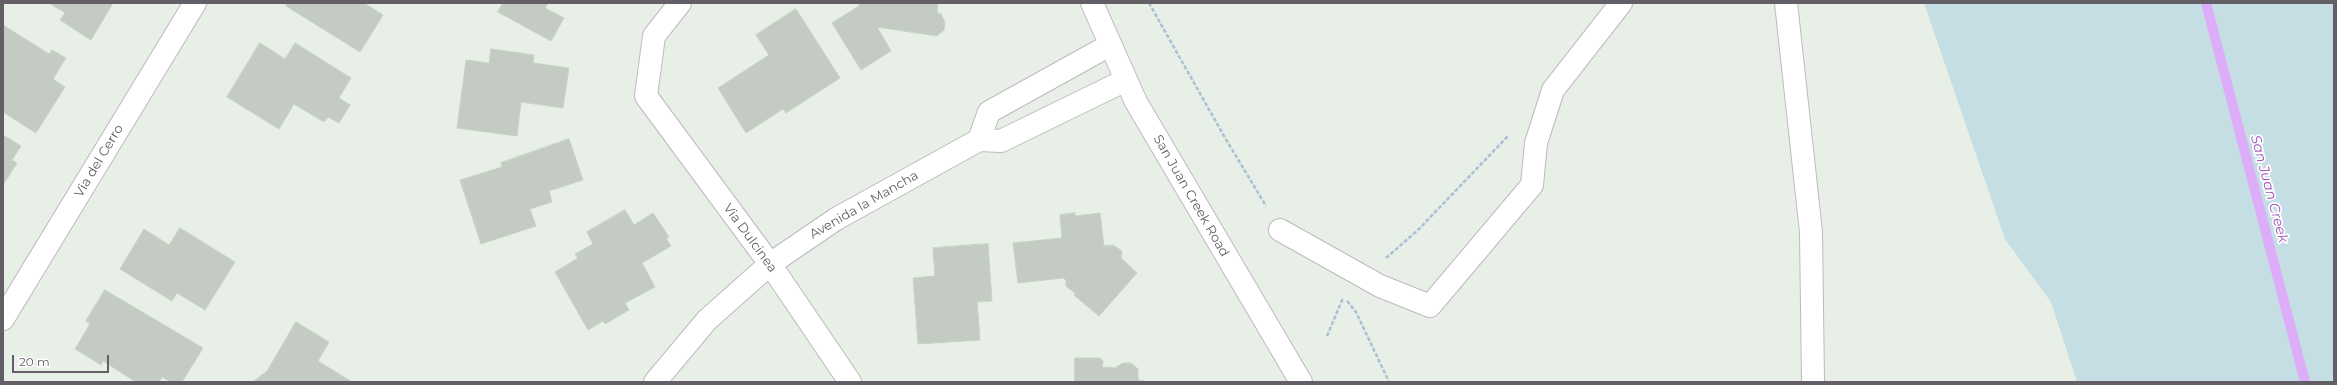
<!DOCTYPE html>
<style>
body{margin:0}
#map{position:relative;width:2337px;height:385px;overflow:hidden;background:#e7efe7;font-family:Montserrat,sans-serif}
canvas{display:block}
.frame{position:absolute;inset:0;border:4px solid #645e66;pointer-events:none}
.scale{position:absolute;left:12px;top:355px;width:97px;height:18px;box-sizing:border-box;border:2px solid #645e66;border-top:0;padding-left:5px;font-size:12px;line-height:14px;white-space:nowrap;color:#645e66;-webkit-text-stroke:3px #fff;paint-order:stroke}
</style>
<div id="map">
<canvas width="2337" height="385"></canvas>
<div class="frame"></div>
<div class="scale">20 m</div>
</div>
<script>
const ctx = document.querySelector('canvas').getContext('2d');
ctx.lineJoin = 'round';
function fillPath(path, color) { ctx.fillStyle = color; ctx.fill(path, 'evenodd'); }
function trace(path, color, width, dash) { ctx.strokeStyle = color; ctx.lineWidth = width; ctx.lineCap = dash ? 'butt' : 'round'; ctx.setLineDash(dash || []); ctx.stroke(path); }
function label(font, color, halo, rows, align = 'center') {
  ctx.font = font + ' Montserrat,sans-serif'; ctx.lineWidth = 3.5; ctx.setLineDash([]); ctx.textBaseline = 'middle'; ctx.strokeStyle = halo; ctx.fillStyle = color; for (const [text, x, y, turn = 0] of rows) {
    ctx.save(); ctx.translate(x, y); ctx.rotate((+turn || 0) * Math.PI / 180); ctx.textAlign = isNaN(turn) ? turn : align; if (halo) ctx.strokeText(text, 0, 0); ctx.fillText(text, 0, 0); ctx.restore();
  }
}
fillPath(new Path2D(`
 M1924,3h410v379h-257l-26,-80 -46,-63z`), '#c5dee4');
trace(new Path2D(`
 M2206,3l99,379`), '#deadf9', 10);
const building = new Path2D(`
 M49,3h64l-22,37 -31,-20 5,-7z
 M287,3h77l19,12 -23,37 -74,-46z
 M503,3h45l-3,5 19,10 -13,23 -53,-29z
 M859,3h79l-1,10 4,1 4,8 -1,8 -7,6 -60,-9 14,24 -30,19 -29,-47 27,-17z
 M796,9l44,69 -54,35 -3,-4 -37,24 -28,-45 51,-33 -13,-20z
 M3,25l46,29 3,-4 14,8 -13,21 12,8 -29,46 -33,-21z
 M260,43l25,16 10,-16 56,35 -12,20 11,7 -11,18 -11,-6 -4,5 -30,-18 -15,25 -52,-32z
 M491,49l43,6 -1,8 36,5 -6,40 -42,-6 -4,34 -60,-8 9,-68 23,3z
 M3,135l18,11 -9,14 5,3 -14,22z
 M569,139l14,41 -34,11 3,11 -22,7 6,17 -55,18 -21,-64 42,-13 -1,-4z
 M625,210l9,15 19,-12 16,24 -3,1 5,8 -29,17 13,24 -30,16 4,7 -24,14 -2,-3 -15,9 -33,-58 23,-14 -3,-4 18,-10 -6,-12z
 M1075,213v3l25,-3 4,33 9,-1 9,6 -1,7 16,15 -38,43 -25,-21 1,-2 -9,-7v-6l-3,-2 -45,5 -5,-40 49,-5 -2,-23z
 M180,228l55,34 -30,48 -28,-17 -5,8 -52,-32 24,-40 25,16z
 M988,244l4,57 -15,1 3,38 -62,4 -5,-66 22,-2 -2,-28z
 M105,290l98,58 -21,34h-11l-9,-5 -3,5h-23l-33,-21 -2,4 -26,-16 15,-25 -4,-3z
 M296,322l33,20 -11,19 34,21h-99l14,-11z
 M1075,358h25l3,3 -1,6 13,1 8,-5h8l7,6v11l11,2h-74z`);
fillPath(building, '#c4cbc3');
trace(building, '#c7d3c5', 1);
const minor = new Path2D(`
 M680,3l-26,33 -8,60 124,168 80,118
 M1092,3l44,99 165,280
 M1786,3l25,229 2,150
 M979,140l10,-28 121,-67
 M1280,230l100,56 50,20 102,-121 4,-42 17,-53 68,-87
 M3,319l192,-316
 M655,382l52,-62 63,-56 66,-45 143,-79 22,1 125,-61`);
trace(minor, '#beb9bf', 24);
trace(new Path2D(`
 M1149,3l75,133 42,70
 M1386,258l32,-28 90,-94
 M1347,301l9,11 33,70
 M1327,336l16,-38`), '#a9c0d5', 2.5, [4, 2]);
trace(minor, '#fff', 22);
label('13px', '#645e66', '#fff', [
 ["Via del Cerro",99,161,-59],
 ["San Juan Creek Road",1191,196,60],
 ["Avenida la Mancha",864,205,-30],
 ["Via Dulcinea",750,238,54]
]);
label('italic 14px', '#9e51bb', '#fff', [
 ["San Juan Creek",2269,189,75]
]);
</script>
